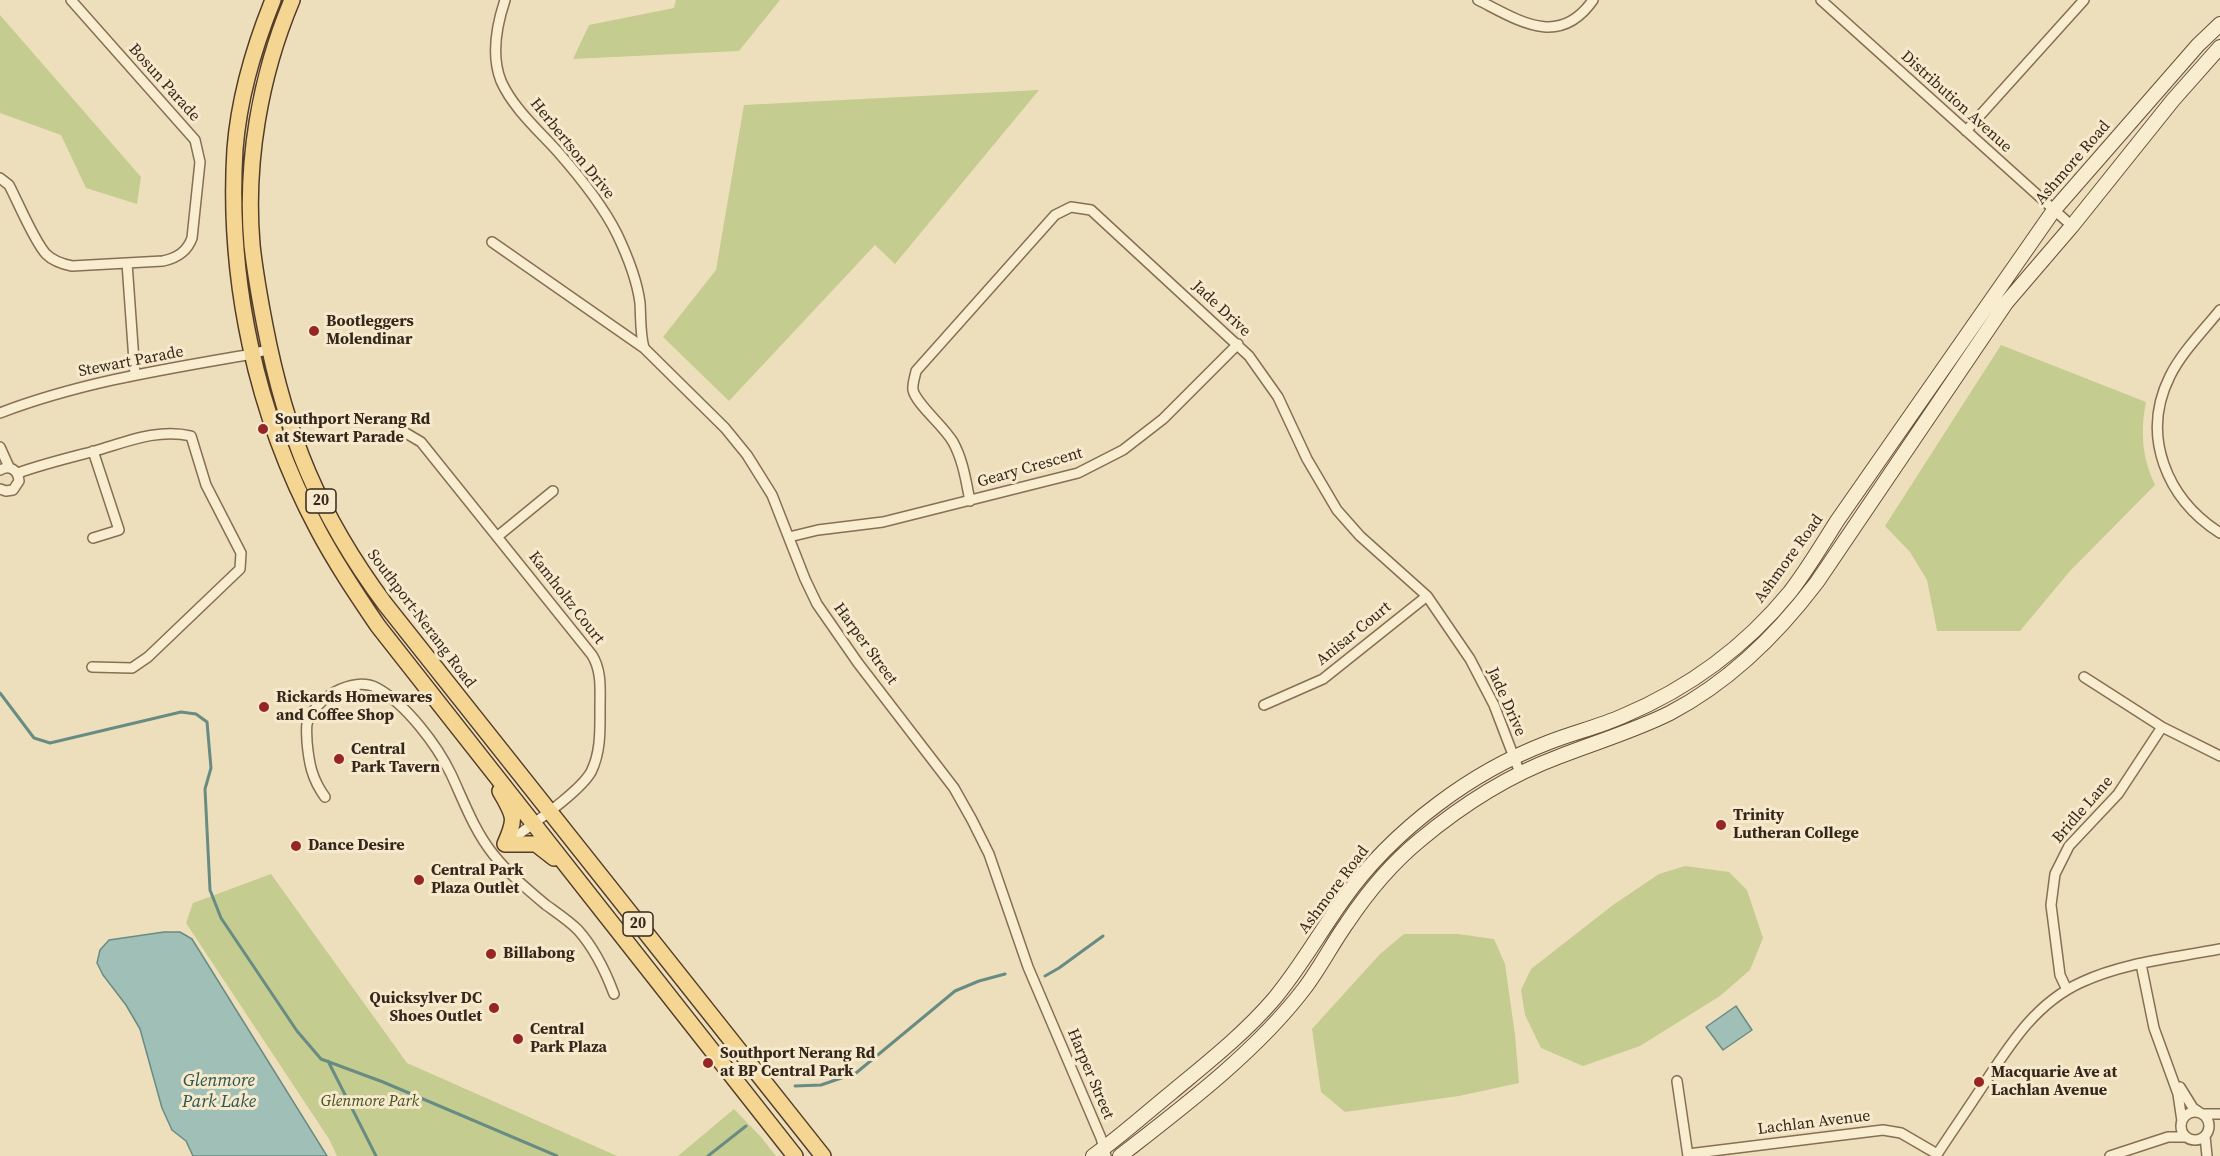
<!DOCTYPE html>
<style>
body{margin:0}
canvas{display:block;background:#eedfbc}
</style>
<canvas width="2220" height="1156"></canvas>
<script>
const ctx = document.querySelector('canvas').getContext('2d');
ctx.lineJoin = 'round';
function fillPath(path, color) { ctx.fillStyle = color; ctx.fill(path, 'evenodd'); }
function trace(path, color, width, dash) { ctx.strokeStyle = color; ctx.lineWidth = width; ctx.lineCap = dash ? 'butt' : 'round'; ctx.setLineDash(dash || []); ctx.stroke(path); }
function label(font, color, halo, rows, align = 'center') {
  ctx.font = font + ' "Source Serif 4",serif'; ctx.lineWidth = 6; ctx.setLineDash([]); ctx.textBaseline = 'middle'; ctx.strokeStyle = halo; ctx.fillStyle = color; for (const [text, x, y, turn = 0] of rows) {
    ctx.save(); ctx.translate(x, y); ctx.rotate((+turn || 0) * Math.PI / 180); ctx.textAlign = isNaN(turn) ? turn : align; if (halo) ctx.strokeText(text, 0, 0); ctx.fillText(text, 0, 0); ctx.restore();
  }
}
fillPath(new Path2D(`
 M676,0h104l-41,51 -166,8 16,-34 85,-17z
 M0,15l141,162 -4,27 -51,-16 -25,-53 -61,-22z
 M1039,90l-144,174 -20,-19 -146,156 -66,-64 53,-67 28,-165z
 M2001,345l145,57c-6,29 -4,56 9,83l-85,86 -50,60h-83l-10,-51 -17,-28 -25,-26z
 M1685,866l44,6 18,18 16,48 -13,32 -30,26 -80,50 -57,20 -42,-18 -16,-33 -4,-25 10,-21 82,-64 46,-31z
 M271,874l136,189 210,93h-280l-8,-17 -143,-216 7,-20z
 M1404,934h54l36,5 11,25 10,71 4,48 -60,13 -114,16 -24,-20 -9,-63 68,-75z
 M734,1109l27,28 15,19h-98z`), '#c5cc90');
const water = new Path2D(`
 M164,932h16l12,7 135,217h-134l-7,-15 -14,-11 -10,-22 -22,-79 -14,-24 -23,-30 -6,-12 3,-13 9,-10z
 M1736,1006l16,24 -29,20 -17,-23z`);
fillPath(water, '#a0bfb6');
trace(water, '#688c83', 1.5);
trace(new Path2D(`
 M0,693l34,45 16,5 131,-31 15,2 11,8 4,46 -6,21 5,101 11,28 76,113 24,28 62,23 174,74
 M1045,976l14,-8 44,-32
 M328,1061l48,95
 M795,1086l26,-1 35,-12 99,-82 24,-10 26,-7
 M708,1156l38,-30`), '#688c83', 3);
const minor = new Path2D(`
 M505,0c-8,24 -14,56 -4,81 12,27 37,49 57,71 22,25 44,52 59,82 10,21 20,45 23,69 1,16 0,30 4,45
 M1478,0c40,20 81,49 115,0
 M1821,0l251,226
 M1966,131l118,-131
 M0,178l9,7c9,17 25,56 37,69 7,7 16,10 26,12l91,-5c14,-3 24,-9 29,-23l8,-76 -5,-22 -124,-140
 M492,242l152,106 81,80 22,27 25,40 33,84 12,25 41,59 96,125 18,32 17,34 39,113 73,171 5,18
 M127,263l8,112
 M2220,310c-17,21 -38,42 -50,66 -30,60 -3,123 50,157
 M0,413c81,-31 166,-44 252,-59l18,-5
 M399,429l22,13 171,213c10,16 8,35 8,53 0,22 1,44 -9,64 -12,21 -63,55 -84,71
 M0,447l9,20
 M0,470c9,-5 18,-1 19,11l-6,9 -7,1 -6,-2
 M18,473c25,-9 50,-15 77,-22 31,-9 63,-23 96,-15l15,49 35,68 -1,16 -92,88 -16,11 -40,-1
 M970,501c-4,-20 -7,-41 -17,-59 -9,-16 -37,-38 -40,-52 -1,-6 2,-13 3,-19l139,-156 16,-8 20,3 158,146 29,41 29,62 30,51 23,26 67,60 43,63 24,46 26,68
 M498,536l55,-45
 M789,537l29,-7 65,-8 195,-49 45,-23 40,-31 75,-75
 M93,538l26,-8 -26,-79
 M2084,677l78,50 58,29
 M1264,705l59,-26 104,-83
 M325,797c-13,-18 -16,-33 -18,-55 0,-5 -1,-12 0,-18 7,-25 45,-49 70,-36 29,16 60,57 74,86 13,28 23,56 42,80 16,20 34,35 53,51 11,8 23,16 32,25 17,19 27,40 36,64
 M2141,964l13,64 24,66 4,27
 M2067,990l-7,-15 -9,-70 4,-31 14,-28 49,-52 44,-67
 M1677,1081l11,75
 M2180,1087l13,21 6,4
 M2181 1126a14 14 0 1 1 28 0a14 14 0 1 1-28 0Z
 M2202,1114h18
 M2205,1136l2,20
 M1688,1154l195,-24 18,3 36,21
 M1936,1156c15,-23 31,-46 46,-69 27,-41 53,-84 100,-105 43,-20 92,-24 138,-33
 M2110,1156l58,-19h18`);
const secondary = new Path2D(`
 M1093,1156c27,-19 52,-42 78,-63 36,-30 73,-59 103,-94 26,-31 46,-67 69,-99 26,-37 59,-69 95,-96 33,-25 70,-46 109,-61 25,-10 51,-16 76,-27 64,-27 122,-69 167,-124 17,-22 32,-47 47,-71l217,-311 144,-165 22,-21
 M1120,1156c63,-49 136,-104 184,-167 16,-21 28,-45 43,-66 20,-30 45,-60 73,-83 42,-35 87,-64 138,-83 38,-15 76,-26 112,-44 59,-31 107,-78 147,-131l189,-279 66,-77 101,-126 47,-53`);
const primary = new Path2D(`
 M273,0c-19,47 -34,98 -38,149 -8,131 21,265 83,381 18,34 39,65 60,96l417,530
 M292,0c-32,76 -47,163 -40,245 3,28 8,55 13,81 21,109 54,189 120,278l438,552
 M500,791c14,25 17,26 5,53h31l18,14`);
trace(minor, '#866f55', 12);
trace(secondary, '#675039', 16);
trace(primary, '#533d2a', 18);
trace(minor, '#f9edcf', 9);
trace(secondary, '#f9edcf', 14);
trace(primary, '#f4d592', 15);
for (const [x, y, r, color] of [
 [314,331,6,"#962525"],
 [263,429,6,"#962525"],
 [264,707,6,"#962525"],
 [339,759,6,"#962525"],
 [1721,825,6,"#962525"],
 [296,846,6,"#962525"],
 [419,880,6,"#962525"],
 [491,954,6,"#962525"],
 [494,1008,6,"#962525"],
 [518,1039,6,"#962525"],
 [708,1063,6,"#962525"],
 [1979,1082,6,"#962525"]
]) { const dot = new Path2D(); dot.arc(x, y, r, 0, 2 * Math.PI); ctx.fillStyle = color; ctx.fill(dot); trace(dot, '#f6e9cc', 2); }
for (const [x, y, w] of [
 [321,501,30],
 [638,924,30]
]) { const box = new Path2D(); box.roundRect(x - w / 2, y - 12, w, 24, 4.5); ctx.fillStyle = '#f6e9cc'; ctx.fill(box); trace(box, '#35271b', 1.5); }
label('bold 15px', '#35271b', null, [
 ["20",321,501],
 ["20",638,924]
]);
label('16px', '#35271b', '#f6e9cc', [
 ["Bosun Parade",164,83,48],
 ["Distribution Avenue",1956,102,42],
 ["Herbertson Drive",572,149,51],
 ["Ashmore Road",2073,163,-49],
 ["Jade Drive",1221,309,43],
 ["Stewart Parade",131,362,-11],
 ["Geary Crescent",1030,468,-16],
 ["Ashmore Road",1789,559,-54],
 ["Kamholtz Court",566,598,52],
 ["Southport-Nerang Road",421,619,53],
 ["Anisar Court",1354,634,-39],
 ["Harper Street",865,644,54],
 ["Jade Drive",1506,702,66],
 ["Bridle Lane",2083,810,-49],
 ["Ashmore Road",1334,890,-53],
 ["Harper Street",1090,1074,67],
 ["Lachlan Avenue",1814,1123,-7]
]);
label('bold 16px', '#35271b', '#f6e9cc', [
 ["Bootleggers",326,322],
 ["Molendinar",326,340],
 ["Southport Nerang Rd",275,420],
 ["at Stewart Parade",275,438],
 ["Rickards Homewares",276,698],
 ["and Coffee Shop",276,716],
 ["Central",351,750],
 ["Park Tavern",351,768],
 ["Trinity",1733,816],
 ["Lutheran College",1733,834],
 ["Dance Desire",308,846],
 ["Central Park",431,871],
 ["Plaza Outlet",431,889],
 ["Billabong",503,954],
 ["Quicksylver DC",482,999,"right"],
 ["Shoes Outlet",482,1017,"right"],
 ["Central",530,1030],
 ["Park Plaza",530,1048],
 ["Southport Nerang Rd",720,1054],
 ["at BP Central Park",720,1072],
 ["Macquarie Ave at",1991,1073],
 ["Lachlan Avenue",1991,1091]
], 'left');
label('italic 16px', '#455121', '#f6e9cc', [
 ["Glenmore Park",370,1102]
]);
label('italic 18px', '#295552', '#f6e9cc', [
 ["Glenmore",219,1081],
 ["Park Lake",219,1102]
]);
</script>
